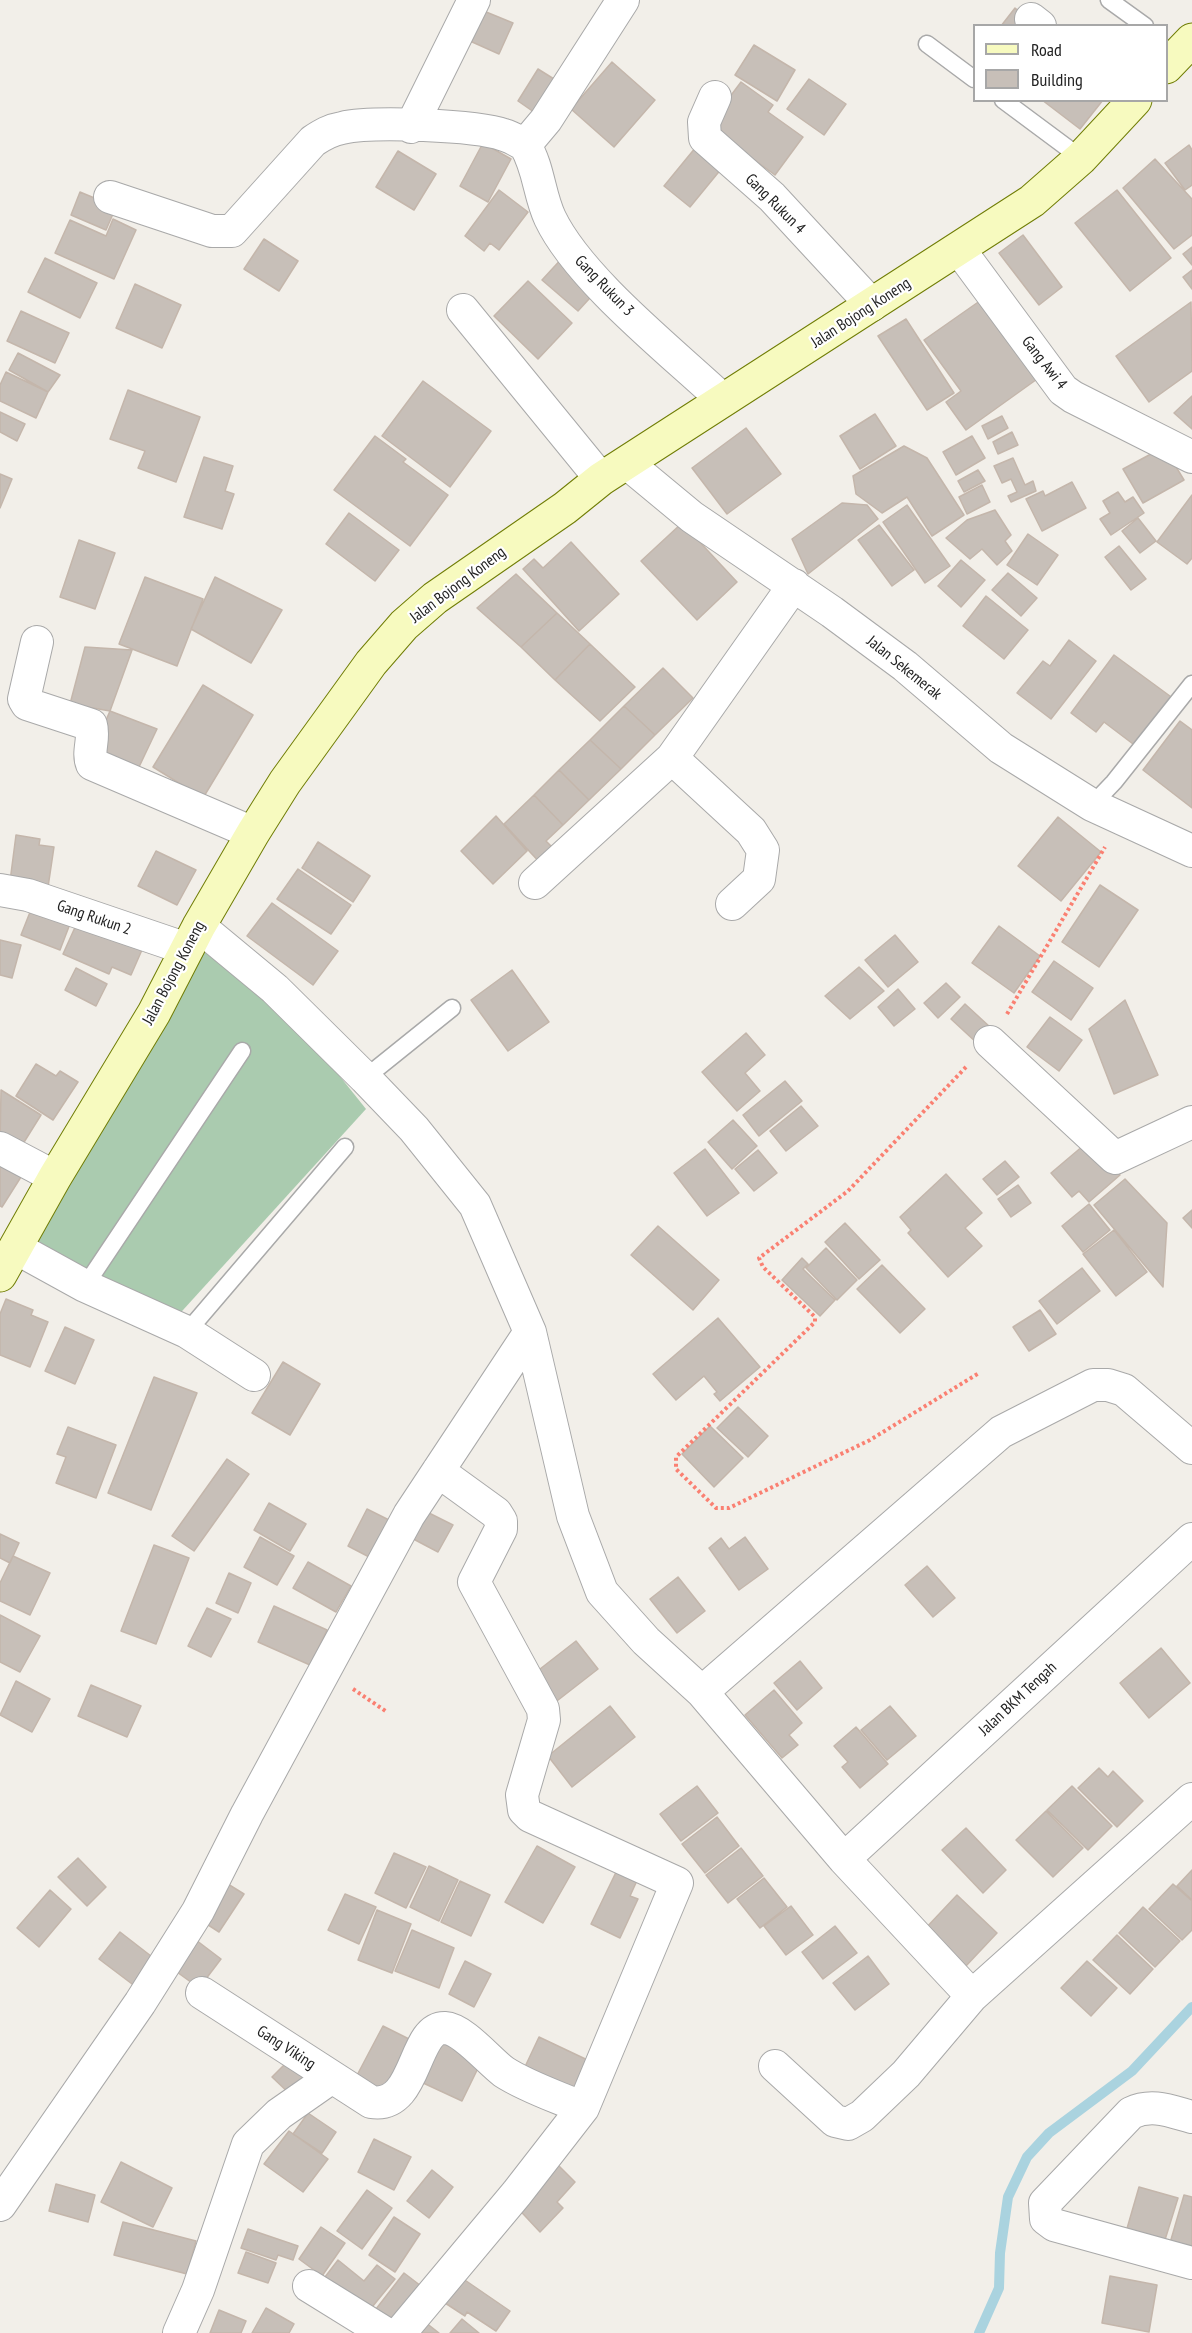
<!DOCTYPE html>
<style>
body{margin:0}
#map{position:relative;width:1192px;height:2333px;overflow:hidden;background:#f2efe9;font-family:"PT Sans Narrow",sans-serif}
canvas{display:block}
.legend{position:absolute;left:973px;top:24px;width:195px;height:78px;box-sizing:border-box;background:#fff;border:2px solid #a7a7a7;margin:0;padding:8px 10px;list-style:none;font-size:18px;color:#222}
.legend li{display:flex;align-items:center;gap:12px;height:30px}
.legend b{width:30px;border:2px solid #a7a7a7}
</style>
<div id="map">
<canvas width="1192" height="2333"></canvas>
<ul class="legend">
<li><b style="height:8px;background:#f7fabf"></b>Road</li>
<li><b style="height:16px;background:#c7bfb8"></b>Building</li>
</ul>
</div>
<script>
const ctx = document.querySelector('canvas').getContext('2d');
ctx.lineJoin = 'round';
function fillPath(path, color) { ctx.fillStyle = color; ctx.fill(path, 'evenodd'); }
function trace(path, color, width, dash) { ctx.strokeStyle = color; ctx.lineWidth = width; ctx.lineCap = dash ? 'butt' : 'round'; ctx.setLineDash(dash || []); ctx.stroke(path); }
function label(font, color, halo, rows, align = 'center') {
  ctx.font = font + ' "PT Sans Narrow",sans-serif'; ctx.lineWidth = 4.5; ctx.setLineDash([]); ctx.textBaseline = 'middle'; ctx.strokeStyle = halo; ctx.fillStyle = color; for (const [text, x, y, turn = 0] of rows) {
    ctx.save(); ctx.translate(x, y); ctx.rotate((+turn || 0) * Math.PI / 180); ctx.textAlign = isNaN(turn) ? turn : align; if (halo) ctx.strokeText(text, 0, 0); ctx.fillText(text, 0, 0); ctx.restore();
  }
}
fillPath(new Path2D(`
 M210,914l156,195 -193,212 -145,-73z`), '#aacbaf');
trace(new Path2D(`
 M979,2333l20,-45 1,-35 8,-56 19,-40 22,-24 83,-62 60,-64`), '#aad3df', 10);
const building = new Path2D(`
 M474,7l39,16 -14,31 -38,-17z
 M1015,8l22,18h-36z
 M754,45l41,25 -18,31 -42,-26z
 M612,62l43,38 -41,47 -43,-38z
 M538,69l24,15 -21,33 -23,-16z
 M809,79l37,25 -22,31 -37,-26z
 M741,82l32,23 -5,7 35,25 -28,38 -67,-49z
 M1042,100h61l-23,29z
 M483,143l28,16 -23,43 -28,-16z
 M1189,145l3,5v35l-7,5 -20,-27z
 M696,147l26,21 -32,39 -26,-21z
 M398,151l38,23 -22,36 -38,-23z
 M1155,159l37,40v36l-18,14 -51,-61z
 M499,190l29,22 -29,38 -9,-7 -6,8 -19,-15z
 M1117,190l54,68 -41,33 -55,-68z
 M80,192l36,15 -10,23 -35,-15z
 M113,219l23,11 -22,49 -59,-26 15,-33 36,16z
 M1023,235l39,52 -23,18 -40,-52z
 M264,239l34,22 -19,30 -35,-22z
 M1192,247v18l-9,-11z
 M565,255l35,32 -22,24 -36,-31z
 M45,258l52,25 -17,35 -52,-26z
 M1192,270v19l-9,-12z
 M528,281l44,42 -34,36 -44,-43z
 M135,284l46,21 -19,43 -46,-20z
 M984,298l56,79 -74,53 -20,-28 15,-11 -37,-51z
 M1191,302l1,69 -43,31 -33,-46z
 M21,311l48,22 -14,30 -48,-22z
 M906,319l48,74 -27,17 -49,-74z
 M18,353l42,22 -12,17 -39,-22z
 M6,372l42,20 -12,26 -36,-17v-16z
 M423,381l68,50 -41,56 -68,-51z
 M128,390l72,27 -24,65 -38,-14 7,-17 -35,-12z
 M1192,396v33l-18,-16z
 M0,412l25,12 -8,17 -17,-9z
 M875,414l21,32 -36,23 -20,-33z
 M1002,416l6,12 -20,11 -6,-13z
 M746,428l35,46 -54,40 -35,-46z
 M1012,432l6,13 -20,9 -5,-12z
 M375,436l31,23 -3,3 45,33 -38,51 -76,-56z
 M972,436l13,22 -29,17 -13,-23z
 M904,446l23,12 37,57 -32,21 -25,-39 -25,16 -26,-19 -3,-18z
 M1164,447l20,33 -41,23 -20,-34z
 M204,457l29,9 -8,25 9,3 -12,35 -38,-12z
 M1013,458l12,27 8,-4 3,10 -25,11 -3,-6 9,-4 -6,-13 -9,4 -8,-17z
 M978,470l7,11 -21,11 -6,-11z
 M0,474l12,5 -12,29z
 M1072,482l14,26 -44,23 -16,-32 17,-8 2,5z
 M982,485l8,17 -23,12 -8,-17z
 M1118,492l7,10 8,-5 11,16 -33,22 -11,-16 10,-6 -7,-12z
 M1192,495v63l-5,6 -30,-22z
 M842,503l25,2 11,14 -70,55 -16,-35z
 M907,505l43,61 -25,17 -42,-61z
 M995,510l16,25 -6,6 7,10 -15,14 -15,-16 -12,10 -24,-21 21,-18z
 M349,513l50,37 -24,31 -49,-37z
 M1138,518l18,23 -16,12 -18,-22z
 M682,523l55,59 -40,38 -56,-59z
 M879,525l35,45 -22,16 -34,-46z
 M1028,534l30,21 -21,30 -30,-20z
 M79,540l36,13 -20,56 -35,-12z
 M571,542l48,52 -40,37 -56,-62 11,-10 9,9z
 M1119,546l27,33 -15,11 -26,-33z
 M961,560l24,20 -24,27 -23,-21z
 M1008,573l29,25 -16,18 -29,-26z
 M516,574l41,39 -36,34 -44,-39z
 M145,577l58,22 -26,67 -58,-22z
 M215,577l67,33 -31,53 -60,-34z
 M986,596l42,34 -24,29 -41,-33z
 M557,613l33,31 -35,36 -34,-33z
 M1069,640l27,21 -45,58 -34,-26 26,-32 7,5z
 M590,644l45,43 -35,34 -45,-41z
 M85,647l47,3 -22,61 -40,-7z
 M1114,655l60,44 -37,48 -33,-25 -8,10 -25,-19z
 M663,668l30,30 -38,37 -31,-29z
 M203,685l50,30 -50,83 -50,-31z
 M624,706l31,29 -34,34 -31,-29z
 M110,711l47,18 -18,38 -48,-13z
 M1180,721l12,9v78l-49,-38z
 M590,740l31,29 -32,31 -30,-30z
 M559,770l30,30 -26,25 -29,-30z
 M534,795l29,30 -17,16 11,11 -14,14 -39,-42z
 M496,816l31,35 -34,33 -32,-33z
 M1058,817l43,35 -40,49 -43,-35z
 M16,835l24,4 -1,6 15,2 -7,47 -38,-5z
 M318,842l52,34 -17,26 -51,-34z
 M156,851l40,19 -19,35 -39,-19z
 M298,869l53,36 -20,29 -54,-35z
 M1100,885l38,25 -39,57 -37,-25z
 M34,902l39,14 -13,34 -39,-15z
 M272,903l66,48 -25,34 -66,-49z
 M81,914l64,29 -14,32 -19,-8 -3,7 -46,-20z
 M999,926l41,30 -26,37 -42,-30z
 M895,935l23,27 -30,25 -23,-27z
 M0,940l21,5 -9,33 -12,-3z
 M1054,961l39,27 -22,32 -39,-28z
 M859,967l25,24 -34,28 -25,-23z
 M76,968l31,16 -11,22 -31,-16z
 M512,970l37,52 -41,29 -37,-51z
 M946,983l14,14 -22,21 -14,-15z
 M898,989l17,20 -21,17 -16,-19z
 M1125,1000l33,75 -44,19 -25,-65z
 M965,1004l25,23 -12,17 -27,-25z
 M1050,1017l32,23 -23,31 -32,-24z
 M746,1033l19,22 -20,18 15,18 -23,20 -35,-39z
 M36,1064l20,12 4,-5 18,11 -25,38 -37,-24z
 M785,1081l17,20 -43,35 -16,-21z
 M1,1090l40,25 -25,40 -16,-10z
 M801,1106l17,20 -32,25 -16,-20z
 M733,1120l24,26 -25,23 -24,-27z
 M1090,1140l30,35 -31,27 -10,-11 -7,6 -21,-24z
 M705,1149l34,44 -32,23 -33,-43z
 M758,1150l19,23 -23,18 -19,-22z
 M0,1154l26,15 -24,38 -2,-1z
 M1005,1161l14,16 -22,18 -14,-16z
 M946,1174l36,39 -17,15 17,18 -34,31 -40,-44 3,-3 -11,-13z
 M1125,1179l42,44 -4,64 -69,-82z
 M1018,1185l13,18 -20,14 -13,-18z
 M1089,1204l21,26 -27,22 -21,-26z
 M1192,1210v18l-9,-10z
 M845,1223l35,37 -21,19 -34,-37z
 M658,1226l61,54 -26,30 -62,-55z
 M1114,1230l33,42 -31,24 -33,-42z
 M826,1248l31,32 -20,20 -31,-32z
 M802,1258l6,6 -5,5 32,31 -15,16 -38,-36z
 M882,1265l43,44 -25,24 -43,-44z
 M1082,1268l18,23 -43,33 -18,-23z
 M6,1299l27,11 -2,5 17,7 -18,45 -30,-12v-41z
 M1040,1310l16,24 -27,17 -16,-24z
 M718,1318l42,49 -40,34 -6,-7 3,-2 -13,-16 -28,24 -23,-26z
 M65,1327l29,13 -19,44 -30,-13z
 M283,1362l37,22 -30,51 -38,-22z
 M154,1377l43,16 -46,117 -43,-17z
 M738,1407l30,29 -20,21 -31,-29z
 M710,1426l33,32 -29,29 -32,-33z
 M68,1427l48,18 -20,53 -40,-15 10,-26 -9,-3z
 M227,1459l22,15 -55,77 -22,-15z
 M269,1503l37,21 -16,27 -36,-21z
 M417,1507l36,18 -15,27 -36,-19z
 M367,1509l26,13 -20,37 -25,-13z
 M0,1534l19,9 -9,20 -10,-5z
 M260,1537l34,19 -17,29 -33,-18z
 M745,1537l23,32 -29,21 -30,-42 12,-10 8,11z
 M154,1545l35,13 -33,86 -35,-13z
 M13,1556l37,17 -20,42 -30,-14v-18z
 M308,1562l43,24 -15,26 -43,-24z
 M927,1566l28,32 -22,19 -28,-32z
 M229,1573l22,10 -13,30 -22,-10z
 M678,1577l27,34 -28,22 -27,-34z
 M274,1606l53,24 -17,35 -52,-23z
 M207,1608l24,11 -20,38 -23,-11z
 M0,1615l40,21 -20,36 -20,-10z
 M576,1641l22,28 -45,35 -22,-28z
 M1161,1648l29,35 -41,35 -29,-35z
 M800,1661l22,27 -25,22 -23,-27z
 M16,1681l34,18 -18,33 -32,-17z
 M91,1685l50,21 -14,31 -49,-21z
 M774,1690l28,33 -13,12 9,10 -16,13 -37,-43z
 M610,1706l25,31 -63,50 -24,-31z
 M890,1706l26,30 -29,24 -26,-30z
 M856,1727l32,37 -28,24 -18,-21 6,-5 -14,-16z
 M1099,1768l9,9 5,-6 30,30 -26,26 -39,-39z
 M697,1786l21,27 -37,28 -21,-27z
 M1072,1786l40,40 -24,24 -41,-40z
 M1046,1811l37,37 -30,29 -37,-37z
 M717,1817l22,29 -34,27 -23,-29z
 M966,1828l40,42 -23,23 -41,-43z
 M537,1846l38,21 -32,56 -38,-21z
 M741,1848l22,28 -35,27 -22,-28z
 M394,1853l32,14 -20,41 -31,-15z
 M78,1858l28,29 -19,19 -29,-29z
 M620,1864l20,10 -10,22 8,3 -18,39 -29,-14z
 M429,1866l29,14 -19,41 -29,-14z
 M1192,1870v30l-15,-14z
 M764,1878l23,29 -27,21 -23,-29z
 M223,1881l21,13 -25,38 -20,-13z
 M460,1881l30,14 -19,41 -30,-14z
 M1173,1884l19,17v29l-10,10 -33,-31z
 M50,1890l21,19 -32,38 -22,-19z
 M345,1894l31,13 -17,37 -31,-14z
 M957,1895l40,38 -32,34 -41,-37z
 M791,1906l22,29 -27,20 -22,-29z
 M1143,1907l37,34 -25,26 -36,-34z
 M377,1910l34,14 -19,49 -34,-13z
 M835,1926l22,27 -34,26 -21,-27z
 M412,1930l42,18 -15,40 -44,-17z
 M120,1932l40,31 -20,27 -41,-31z
 M1117,1935l36,34 -23,25 -37,-34z
 M192,1937l29,22 -22,29 -29,-21z
 M868,1956l21,28 -34,26 -22,-27z
 M465,1961l26,13 -17,33 -25,-13z
 M1087,1961l30,27 -26,28 -30,-28z
 M383,2026l34,17 -28,53 -34,-17z
 M539,2037l57,27 -16,34 -57,-27z
 M440,2041l42,19 -20,41 -41,-19z
 M291,2058l21,20 -19,19 -21,-20z
 M308,2113l28,19 -14,21 -29,-19z
 M289,2131l39,28 -25,33 -39,-28z
 M374,2139l37,18 -17,33 -36,-18z
 M553,2160l22,22 -18,20 6,6 -23,24 -28,-30z
 M121,2162l51,26 -19,39 -52,-25z
 M432,2170l21,17 -24,31 -22,-17z
 M56,2184l39,11 -7,27 -39,-11z
 M1139,2187l39,11 -14,45 -38,-11z
 M367,2190l25,18 -30,41 -25,-18z
 M1184,2195l8,2v53l-22,-7z
 M394,2217l26,17 -25,38 -26,-17z
 M123,2222l73,19 -9,33 -73,-19z
 M321,2227l24,16 -23,33 -23,-17z
 M248,2229l50,17 -5,14 -15,-5 -2,5 -35,-12z
 M246,2252l30,11 -8,20 -30,-10z
 M338,2260l26,21 13,-16 18,14 -27,33 -43,-35z
 M404,2273l21,16 -34,44 -22,-15z
 M459,2276l51,35 -14,20 -29,-19 -2,4 -23,-15z
 M1110,2276l47,9 -8,47 -47,-9z
 M266,2308l28,16 -5,9h-37z
 M219,2310l27,11 -5,12h-31z
 M462,2319l17,14h-29z
 M425,2322l14,11h-24z`);
fillPath(building, '#c7bfb8');
trace(building, '#c4b6ab', 1.5);
const lane = new Path2D(`
 M1109,0l36,26
 M927,44l47,35
 M1003,100l78,58
 M1092,805l22,-23 78,-98
 M365,1078l87,-70
 M85,1286l157,-235
 M187,1332l158,-185`);
const street = new Path2D(`
 M1031,19l9,7
 M715,97l-11,25 1,16 67,59 100,108
 M411,127l63,-127
 M525,145c14,23 14,50 25,73 29,61 122,134 173,182
 M110,197l102,34h20l81,-90c9,-6 17,-11 29,-13 30,-7 134,-3 162,7 8,2 15,7 21,10l21,-25 77,-120
 M959,249l104,141 10,7 119,60
 M463,310l138,169
 M628,464l64,53 140,95 73,54 96,82 91,57 100,46
 M37,642l-13,57 3,5 64,21c4,13 -4,27 1,39l161,69
 M672,758l79,73 12,19 -4,29 -27,25
 M535,883l137,-125 122,-173
 M0,890l28,5 159,54
 M199,926l76,63 90,89 49,51 61,76 55,127 43,184 29,76 44,49 56,51 142,167 128,137
 M990,1042l125,116 77,-36
 M0,1148l55,29
 M16,1248l69,38 102,46 67,43
 M702,1692l299,-260 92,-47h15l16,5 68,58
 M844,1859l348,-320
 M202,1993l169,109c47,8 41,-75 74,-74 18,1 44,33 59,44 23,15 54,25 79,36
 M775,2066l60,55 13,3 14,-8 44,-42 66,-78 220,-197
 M1192,2117c-22,-6 -40,-14 -61,-4l-86,90 1,16 8,6 138,38
 M0,2205l140,-202 58,-92 49,-97 162,-299 121,-183
 M309,2286l76,47
 M179,2333l19,-43 50,-146 31,-30 53,-37
 M400,2333l117,-140 66,-85 94,-225 -147,-67 -6,-6 -2,-15 22,-75 -1,-11 -69,-127 27,-53v-8l-5,-8 -58,-42`);
const secondary = new Path2D(`
 M1166,67l26,-27
 M0,1275l55,-98 99,-164 45,-87 54,-93 32,-51 86,-119 33,-38 31,-27 130,-90 36,-29 431,-278 49,-43 54,-58`);
trace(lane, '#a9a9a9', 19);
trace(street, '#a9a9a9', 34);
trace(secondary, '#707d05', 35);
trace(new Path2D(`
 M1007,1014l98,-167
 M966,1067l-118,124 -89,67 4,9 52,50v5l-139,135v12l40,39h13l141,-68 109,-67
 M353,1689l34,23`), '#fa8072', 4, [3, 3]);
trace(lane, '#fff', 16);
trace(street, '#fff', 32);
trace(secondary, '#f7fabf', 33);
label('16px', '#222', '#fff', [
 ["Gang Rukun 4",775,204,45],
 ["Gang Rukun 3",604,286,46],
 ["Jalan Bojong Koneng",861,313,-33],
 ["Gang Awi 4",1044,363,52],
 ["Jalan Bojong Koneng",458,585,-37],
 ["Jalan Sekemerak",904,668,39],
 ["Gang Rukun 2",94,918,19],
 ["Jalan Bojong Koneng",174,973,-62],
 ["Jalan BKM Tengah",1018,1699,-43],
 ["Gang Viking",286,2048,33]
]);
</script>
